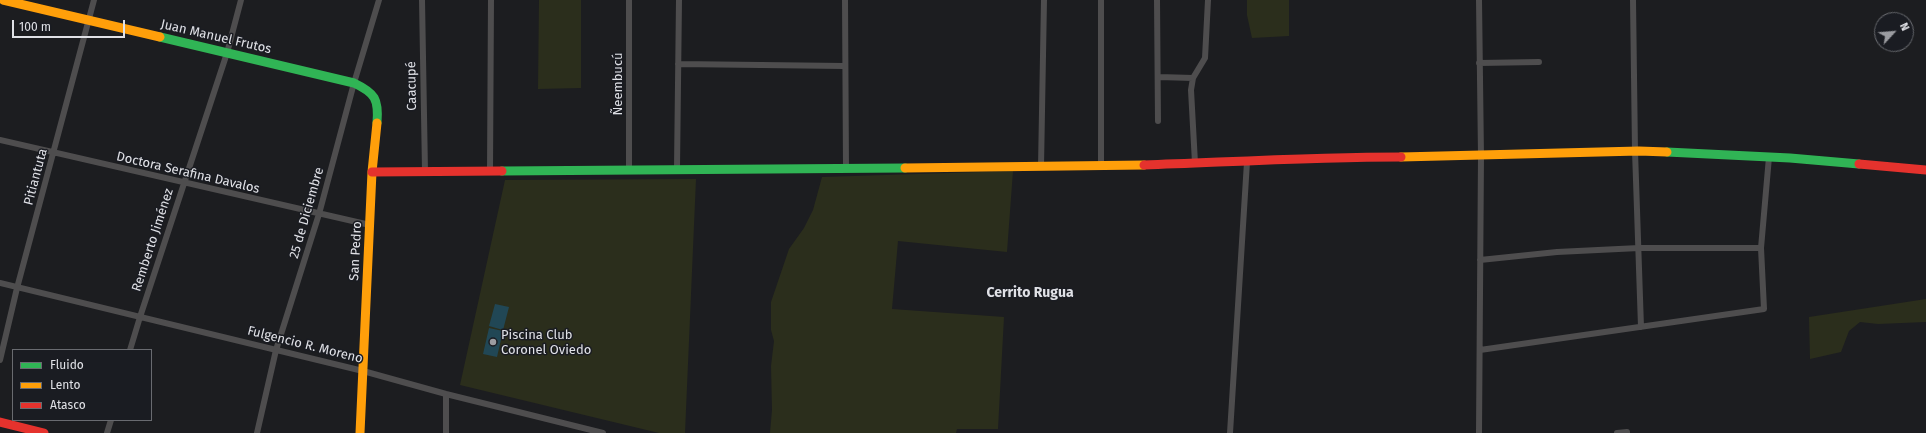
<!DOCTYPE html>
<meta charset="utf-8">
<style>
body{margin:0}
#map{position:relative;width:1926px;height:433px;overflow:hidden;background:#1c1d20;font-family:"Fira Sans",sans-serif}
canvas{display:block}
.legend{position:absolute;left:12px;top:349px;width:140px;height:72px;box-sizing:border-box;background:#1a1c22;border:1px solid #696b70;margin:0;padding:5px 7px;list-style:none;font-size:12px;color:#e0e1e6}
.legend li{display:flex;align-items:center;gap:8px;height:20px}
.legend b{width:20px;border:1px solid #696b70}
.north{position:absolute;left:1874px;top:12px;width:40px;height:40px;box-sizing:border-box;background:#1a1c22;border:1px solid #696b70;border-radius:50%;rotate:64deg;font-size:11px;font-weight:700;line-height:16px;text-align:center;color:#e0e1e6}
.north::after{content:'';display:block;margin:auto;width:14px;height:18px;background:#9b9ca1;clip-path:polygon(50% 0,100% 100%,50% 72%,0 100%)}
.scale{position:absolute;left:12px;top:20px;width:113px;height:18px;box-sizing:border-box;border:2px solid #e0e1e6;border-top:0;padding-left:5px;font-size:12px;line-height:14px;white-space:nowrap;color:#e0e1e6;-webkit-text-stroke:3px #1a1c22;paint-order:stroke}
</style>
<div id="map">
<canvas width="1926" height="433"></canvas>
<ul class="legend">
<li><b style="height:5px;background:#30b455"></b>Fluido</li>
<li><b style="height:5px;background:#ff9f0a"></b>Lento</li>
<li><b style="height:5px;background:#e5322d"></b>Atasco</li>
</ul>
<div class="north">N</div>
<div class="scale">100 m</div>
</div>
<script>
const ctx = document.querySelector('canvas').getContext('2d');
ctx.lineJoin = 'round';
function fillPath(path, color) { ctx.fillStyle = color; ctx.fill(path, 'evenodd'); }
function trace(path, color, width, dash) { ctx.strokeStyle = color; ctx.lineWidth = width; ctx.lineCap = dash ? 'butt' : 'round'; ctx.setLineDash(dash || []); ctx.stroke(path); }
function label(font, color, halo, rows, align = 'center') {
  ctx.font = font + ' "Fira Sans",sans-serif'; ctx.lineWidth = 3; ctx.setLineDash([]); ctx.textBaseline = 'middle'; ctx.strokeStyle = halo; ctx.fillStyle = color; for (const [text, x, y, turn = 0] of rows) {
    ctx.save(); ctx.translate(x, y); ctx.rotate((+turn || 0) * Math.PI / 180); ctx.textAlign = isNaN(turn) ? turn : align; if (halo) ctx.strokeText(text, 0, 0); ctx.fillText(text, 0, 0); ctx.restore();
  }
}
fillPath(new Path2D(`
 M539,0h42v88l-43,1z
 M1247,0h42v36l-37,2 -5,-23z
 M1013,171l-6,81 -109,-11 -6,68 112,8 -6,112h-41l-1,4h-186l2,-23 -1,-44 3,-25 -3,-11v-28l18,-53 15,-21 9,-18 9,-33z
 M696,179l-11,254h-26l-199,-48 45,-205z
 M1926,299v23l-48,2 -18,-2 -11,9 -8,21 -31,7 -1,-42z`), '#2b2e1c');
fillPath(new Path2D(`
 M495,304l14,3 -6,23 -14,-4z
 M489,328l14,3 -6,26 -14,-3z`), '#214755');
trace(new Path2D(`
 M422,0l3,171
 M629,0v169
 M845,0l1,168
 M1157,0l1,121
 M1479,0l2,156 -2,277
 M1633,0l2,151 6,176
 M1479,63l60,-1
 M678,64l166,2
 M1159,77l34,1
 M0,140l370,85
 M1195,163l-4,-73 2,-12 12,-20 3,-58
 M1101,165v-165
 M1041,167l3,-167
 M677,168l2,-168
 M490,171l1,-171
 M1480,260l77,-8 82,-4h122
 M0,283l363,88 83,23 157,39
 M130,350l10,-33 87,-264 14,-53
 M1480,350l284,-41 -3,-61 8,-91
 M0,360l17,-72 77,-288
 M446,394v39
 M107,433l4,-13
 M257,433l19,-83 43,-136 35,-131 25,-83
 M1230,433l17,-271
 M1617,433l10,-1`), '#4e4d4e', 6);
trace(new Path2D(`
 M160,37l194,46c21,10 25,16 23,40
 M1667,152l123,6 69,6
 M502,171l403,-3`), '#30b455', 9);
trace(new Path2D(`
 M3,0l157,37
 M1401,157l238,-6 28,1
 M905,168l239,-3
 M360,433l12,-261 5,-49`), '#ff9f0a', 9);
trace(new Path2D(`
 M1859,164l67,6
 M1144,165c86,-3 171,-8 257,-8
 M372,172l130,-1
 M0,422l44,11`), '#e5322d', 9);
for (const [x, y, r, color] of [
 [493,342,4,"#9b9ca1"]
]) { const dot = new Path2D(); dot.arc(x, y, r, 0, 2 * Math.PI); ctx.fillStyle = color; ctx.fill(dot); trace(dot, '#1a1c22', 1.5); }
label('13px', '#e0e1e6', '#1a1c22', [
 ["Juan Manuel Frutos",216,37,13],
 ["Ñeembucú",618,84,-90],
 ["Caacupé",412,86,-91],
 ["Doctora Serafina Davalos",188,173,13],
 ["Pitiantuta",36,177,-75],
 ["25 de Diciembre",307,213,-74],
 ["Remberto Jiménez",153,240,-72],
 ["San Pedro",356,251,-87],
 ["Fulgencio R. Moreno",305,345,14]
]);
label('13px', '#e0e1e6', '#1a1c22', [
 ["Piscina Club",501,335],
 ["Coronel Oviedo",501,350]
], 'left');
label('bold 14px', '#e0e1e6', '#1a1c22', [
 ["Cerrito Rugua",1030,293]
]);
</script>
